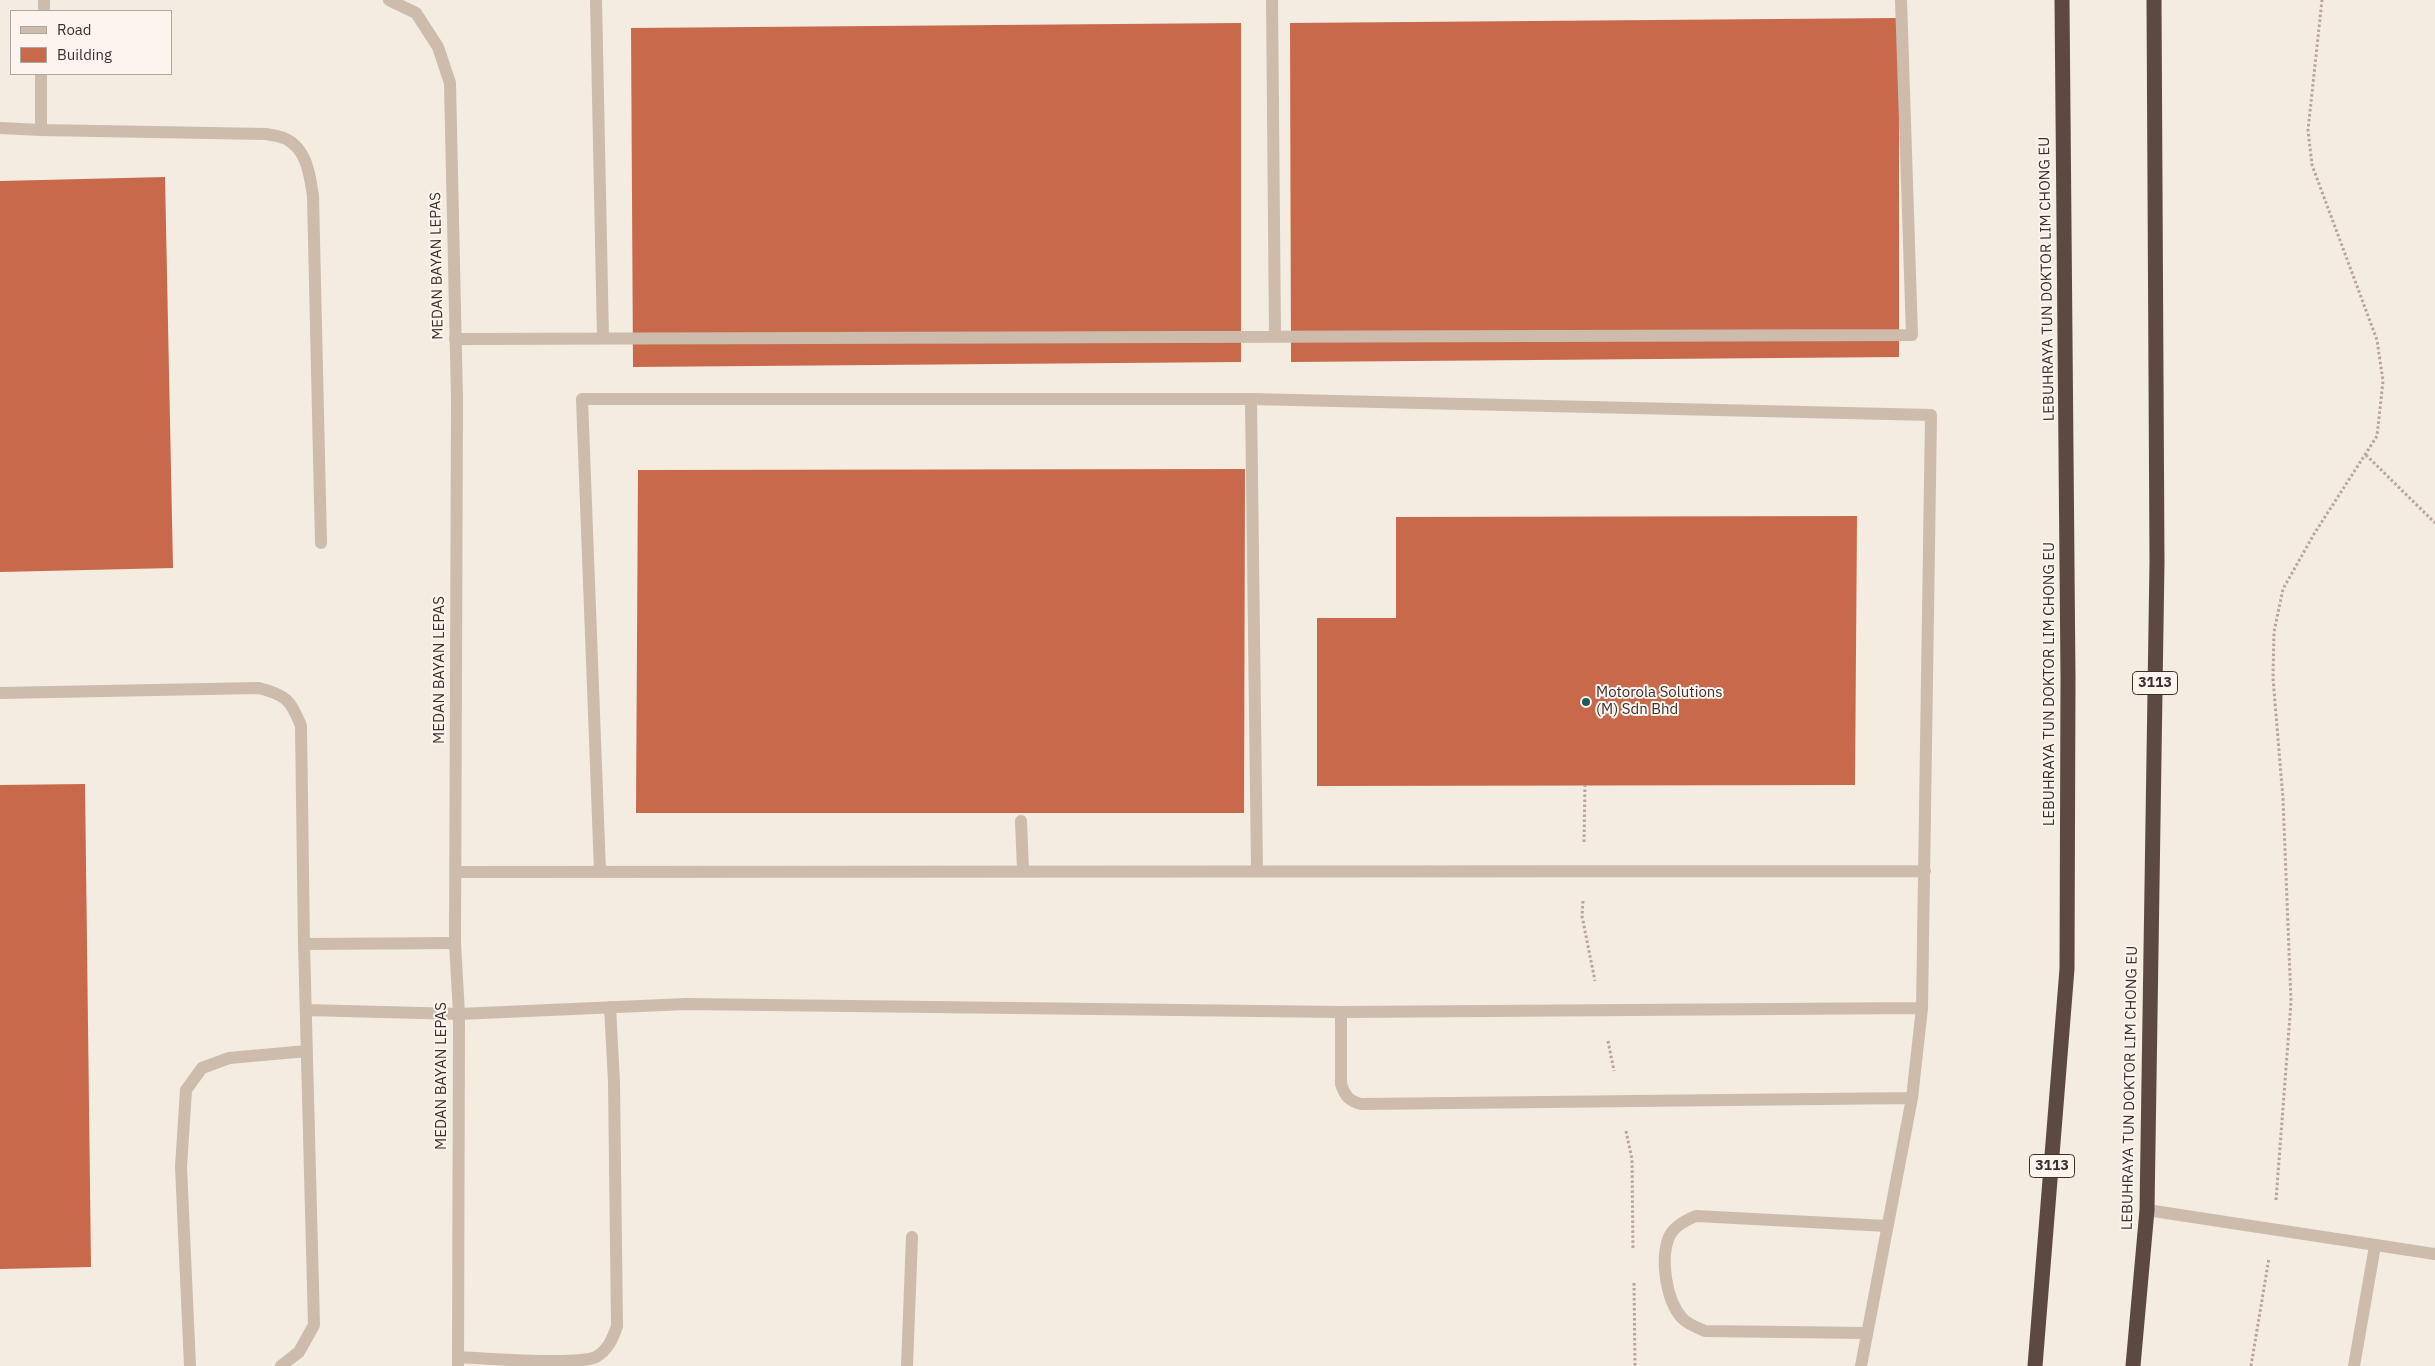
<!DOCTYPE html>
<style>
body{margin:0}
#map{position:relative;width:2435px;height:1366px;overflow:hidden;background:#f4ebe1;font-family:"IBM Plex Sans",sans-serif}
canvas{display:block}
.legend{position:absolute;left:10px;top:10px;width:162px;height:65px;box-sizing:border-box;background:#fbf5ee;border:1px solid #aea6a0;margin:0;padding:6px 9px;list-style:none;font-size:15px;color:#3b302b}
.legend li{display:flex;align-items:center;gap:10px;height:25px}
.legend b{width:25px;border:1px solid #aea6a0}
</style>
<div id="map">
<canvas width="2435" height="1366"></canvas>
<ul class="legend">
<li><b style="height:6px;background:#cdbbac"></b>Road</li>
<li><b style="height:14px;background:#c8694b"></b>Building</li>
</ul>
</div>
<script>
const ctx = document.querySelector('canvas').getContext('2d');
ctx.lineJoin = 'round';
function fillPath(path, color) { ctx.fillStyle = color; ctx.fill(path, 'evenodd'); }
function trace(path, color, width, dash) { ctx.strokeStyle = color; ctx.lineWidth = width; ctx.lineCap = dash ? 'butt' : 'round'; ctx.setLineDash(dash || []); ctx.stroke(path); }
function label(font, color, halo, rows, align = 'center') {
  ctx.font = font + ' "IBM Plex Sans",sans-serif'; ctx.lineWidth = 4; ctx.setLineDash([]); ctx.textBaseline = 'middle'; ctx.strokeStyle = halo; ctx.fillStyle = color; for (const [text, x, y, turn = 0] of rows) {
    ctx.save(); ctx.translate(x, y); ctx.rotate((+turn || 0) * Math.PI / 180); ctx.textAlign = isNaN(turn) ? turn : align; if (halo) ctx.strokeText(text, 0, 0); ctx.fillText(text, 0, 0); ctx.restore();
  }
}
fillPath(new Path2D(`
 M1899,18v339l-608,5 -1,-339z
 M1241,23v339l-608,5 -2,-339z
 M165,177l8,391 -173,4v-391z
 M1245,469l-1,344h-608l2,-343z
 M1857,516l-2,269 -538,1v-168h79v-101z
 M85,784l6,483 -91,2v-484z`), '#c8694b');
trace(new Path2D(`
 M2366,455l69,68
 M1584,842l1,-57
 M1583,901l-1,15 13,65
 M1608,1041l6,30
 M1626,1131l6,28 1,91
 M2276,1200l15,-198 -8,-203 -10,-121 1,-46 9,-43 31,-55 63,-98 6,-55 -6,-41 -65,-175 -4,-35 14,-130
 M1634,1283l1,83
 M2251,1366l18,-108`), '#b9a596', 3, [2.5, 2.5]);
trace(new Path2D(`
 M596,0l7,338
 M1272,0l3,336
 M44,11v-11
 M41,74v56l225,4c7,1 14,2 20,5 21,10 24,37 27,57l8,347
 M0,128l41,2
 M455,339l1457,-4 -11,-335
 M1251,399l6,471
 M0,693l259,-5c27,7 32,12 42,38l3,218 10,381 -15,27 -18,14
 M1021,821l2,49
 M600,871l-18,-472h669l680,16 -9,593 -10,90 -51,268
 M456,872l1469,-1
 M304,944l151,-1
 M306,1010l153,4 227,-10 655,8 581,-4
 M1341,1012v72c4,12 8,17 20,20l551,-6
 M2147,1210l288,44
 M1867,1333l-162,-2c-7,-3 -18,-7 -23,-13 -16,-18 -22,-59 -13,-81 5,-11 17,-17 27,-21l191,10
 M458,1357c26,1 119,9 138,0 12,-7 17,-19 21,-31l-3,-244 -4,-75
 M190,1366l-9,-199 5,-77 16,-22 27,-10 78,-7
 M907,1366l5,-129
 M2354,1366l21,-120`), '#cdbbac', 12);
trace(new Path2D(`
 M389,0l27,13 22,34 12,36 7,317 -2,543 4,71 -1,352`), '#cdbbac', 12);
trace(new Path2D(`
 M2035,1366l32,-397 1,-291 -6,-678
 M2133,1366l14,-156 10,-648 -3,-562`), '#5c4a42', 15);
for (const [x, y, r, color] of [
 [1586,702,5,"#1f5a5e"]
]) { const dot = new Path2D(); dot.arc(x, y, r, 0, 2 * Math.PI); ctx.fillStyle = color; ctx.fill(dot); trace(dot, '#fbf5ee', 2); }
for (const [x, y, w] of [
 [2155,683,45],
 [2052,1166,45]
]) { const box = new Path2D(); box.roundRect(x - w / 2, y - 11.5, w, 23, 4); ctx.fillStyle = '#fbf5ee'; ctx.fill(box); trace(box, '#3b302b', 1); }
label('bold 14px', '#3b302b', null, [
 ["3113",2155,683],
 ["3113",2052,1166]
]);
label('15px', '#3b302b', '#fbf5ee', [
 ["MEDAN BAYAN LEPAS",437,266,-91],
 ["LEBUHRAYA TUN DOKTOR LIM CHONG EU",2047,279,-91],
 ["MEDAN BAYAN LEPAS",440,670,-90],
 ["LEBUHRAYA TUN DOKTOR LIM CHONG EU",2050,684,-90],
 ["MEDAN BAYAN LEPAS",442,1076,-90],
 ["LEBUHRAYA TUN DOKTOR LIM CHONG EU",2130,1088,-89]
]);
label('15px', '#3b302b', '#fbf5ee', [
 ["Motorola Solutions",1596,693],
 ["(M) Sdn Bhd",1596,710]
], 'left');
</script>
